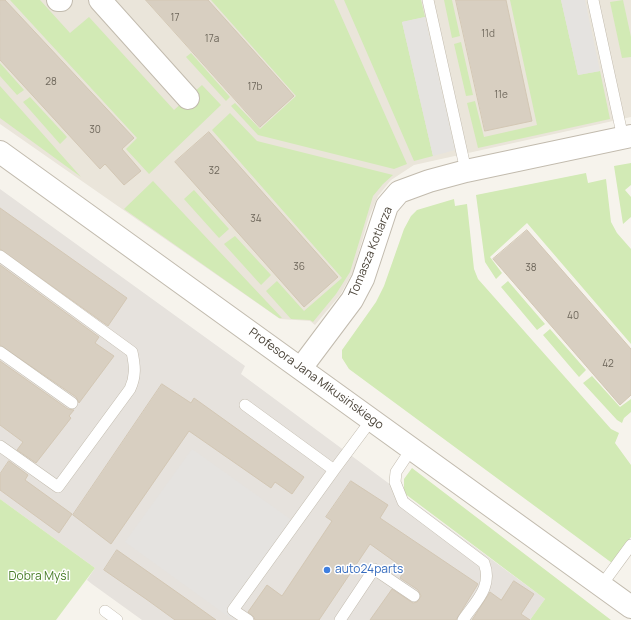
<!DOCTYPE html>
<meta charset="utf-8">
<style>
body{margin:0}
canvas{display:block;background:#f6f3ec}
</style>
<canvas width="631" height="620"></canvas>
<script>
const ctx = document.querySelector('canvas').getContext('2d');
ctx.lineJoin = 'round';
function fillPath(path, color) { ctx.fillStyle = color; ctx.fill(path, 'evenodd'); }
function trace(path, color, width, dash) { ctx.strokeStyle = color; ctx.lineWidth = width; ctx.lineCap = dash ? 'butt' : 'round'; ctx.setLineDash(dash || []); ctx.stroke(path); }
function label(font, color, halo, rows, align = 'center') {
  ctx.font = font + ' Manrope,sans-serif'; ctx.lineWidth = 3; ctx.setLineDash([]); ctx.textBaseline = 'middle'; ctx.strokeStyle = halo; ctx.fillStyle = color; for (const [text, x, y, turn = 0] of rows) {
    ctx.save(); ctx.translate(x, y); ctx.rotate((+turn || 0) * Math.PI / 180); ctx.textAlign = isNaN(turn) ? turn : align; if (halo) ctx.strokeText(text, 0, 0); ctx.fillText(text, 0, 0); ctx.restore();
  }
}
fillPath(new Path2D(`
 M0,0h631v117l-217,48 -23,15 -13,16 -9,21 -16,55 -13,23 -25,30 -5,-4 -30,-2 -280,-195z`), '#eae5da');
fillPath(new Path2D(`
 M0,189l245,177 -4,8 304,225 -15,21h-388l-50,-36 -5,-4 8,-12 -95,-69z`), '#e6e2dd');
fillPath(new Path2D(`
 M10,0h30l30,33 19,-16 85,93 28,-25 19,20 -72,69 -23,-25 11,-11z
 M211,0h123l73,164 -13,5 -136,-34 -27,-29 4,-3 25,26 36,-33z
 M344,0h77l4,17 -23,5 31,134 -19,5z
 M444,0h8l8,36 -8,2z
 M510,0h51l17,75 22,-4 10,48 -132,29 -11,-45 8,-2 9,36 53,-12z
 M623,0l8,37v20l-9,1 -12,-56z
 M461,42l12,53 -7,1 -12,-52z
 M191,53l39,44 -4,4 -40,-44z
 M0,63l24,27 -7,5 -17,-19z
 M0,86l81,91 -81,-59z
 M30,97l37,40 -7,7 -37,-42z
 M230,113l27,28 136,34 -10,9 -10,12 -23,76 -14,22 -23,28 -3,-2 -19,-1 -25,-28 11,-10 27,30 38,-33 -130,-148z
 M631,163v22l-6,5 6,7v20l-8,7 -9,-58z
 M586,173l2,10 18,-4 5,43 6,11 14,16v95l-104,-121 -37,34 12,16 -6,6 -11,-17 -9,-67z
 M153,181l129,137h-3l-155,-109z
 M194,190l35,39 -10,9 -35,-39z
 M454,199l1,7 12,-2 7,65 4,10 133,150 8,4 -4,10 16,22v72l-19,26 -263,-194 -7,-11v-8l34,-48 8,-16 20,-57 7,-13 6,-6z
 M235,236l36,39 -10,10 -37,-41z
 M508,281l37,43 -8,6 -36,-43z
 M550,329l36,41 -7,7 -36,-42z
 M592,376l28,31 11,-8v13l-7,6 -2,5 -5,-3 -34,-37z
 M412,468l199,152h-81l15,-21 -141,-106v-14z
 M0,499l95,69 -39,52h-56z`), '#d2eab5');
fillPath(new Path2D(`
 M561,0h24l15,71 -22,4z
 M425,17l30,133 -22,6 -31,-134z
 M192,449l108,77 -67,94 -108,-78z`), '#e5e3e0');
const building = new Path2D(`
 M0,0h5l129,138 -12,11 19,22 -17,14 -19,-21 -5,5 -100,-109z
 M146,0h62l86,96 -34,31z
 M456,0h50l26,121 -47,10z
 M209,132l129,145 -34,30 -129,-145z
 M0,208l127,90 -19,28 -108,-77z
 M527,230l104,119v46l-11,10 -127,-146z
 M0,265l99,72 -4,6 19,13 -35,47 -3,-6 -76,-52z
 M0,361l68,48 6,1 -5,6 2,2 -35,45 -19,-13 6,-8 -23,-17z
 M162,384l29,19 3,-5 110,79 -12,17 -17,-12 -4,6 -82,-57 -78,113 -38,-29z
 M9,461l19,14 -3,5 47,34 -13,19 -59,-43v-16z
 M351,481l37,24 -8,13 98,66 -22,36h-86l22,-31 21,14 4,-1 4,-6 -3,-6 -18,-12 5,-9 -35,-25 -51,76h-64l-1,-3 -6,-5 19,-27 15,11 50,-75 -6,-4z
 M117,550l71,50 28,20h-41l-29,-21 -42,-29z
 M514,581l20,13 -13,20 9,6h-58l18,-28 11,8z`);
fillPath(building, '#d8cfc1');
trace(building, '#d3c7b4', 1);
const lane = new Path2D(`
 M428,0l38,171
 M593,0l30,138
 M0,256l132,96c3,14 4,24 -2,37l-72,98 -58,-41
 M0,352l72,51
 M245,405l89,65 38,-51
 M412,448l-16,24 -1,10 8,20 81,61c9,24 -8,38 -21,57
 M601,586l30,-41
 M105,611l12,9
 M248,620l-15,-10 101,-140
 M340,620l34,-51 40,27`);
const street = new Path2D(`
 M58,0h3
 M100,0l88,98
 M0,152l631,455
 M301,368l51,-68 11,-21 24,-73 12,-14 30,-11 37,-10 165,-35`);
trace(lane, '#c2bbae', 12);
trace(street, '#c2bbae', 24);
trace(lane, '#fff', 11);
trace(street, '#fff', 22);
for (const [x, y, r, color] of [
 [327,570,4,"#3f7fe0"]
]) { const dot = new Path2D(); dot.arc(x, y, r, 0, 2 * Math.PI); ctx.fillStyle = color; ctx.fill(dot); trace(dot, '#fff', 1.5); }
label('10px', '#6e675b', null, [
 ["17",175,18],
 ["11d",488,34],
 ["17a",212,39],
 ["28",51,82],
 ["17b",255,87],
 ["11e",501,95],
 ["30",95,130],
 ["32",214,171],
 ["34",256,219],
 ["36",299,267],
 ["38",531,268],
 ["40",573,316],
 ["42",608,364]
]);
label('12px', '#4b4439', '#fff', [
 ["Tomasza Kotlarza",371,252,-68],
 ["Profesora Jana Mikusińskiego",316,379,36]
]);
label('12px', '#366cbe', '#fff', [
 ["auto24parts",335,570]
], 'left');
label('12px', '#4a7f2a', '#fff', [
 ["Dobra Myśl",39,577]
]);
</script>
